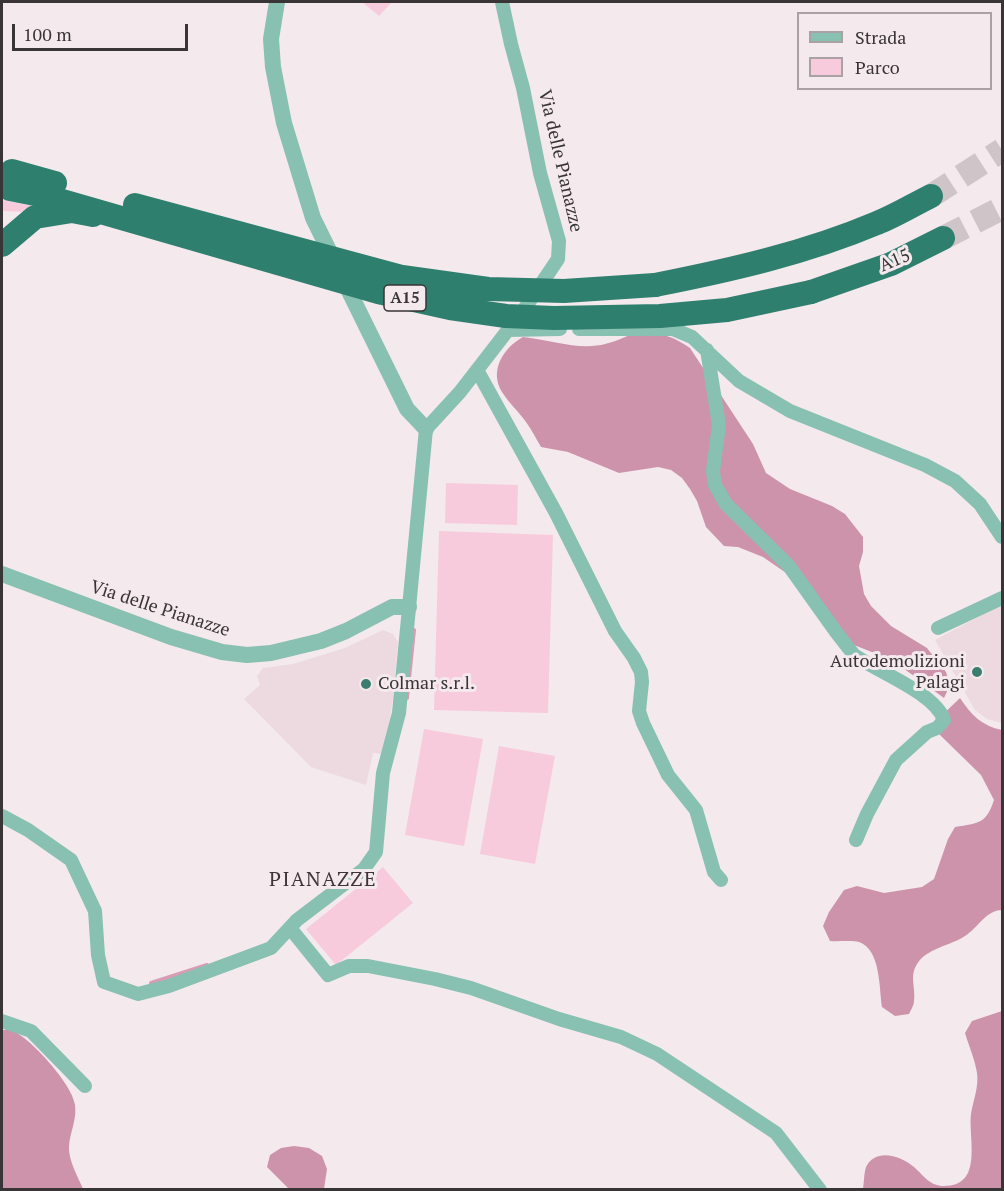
<!DOCTYPE html>
<style>
body{margin:0}
#map{position:relative;width:1004px;height:1191px;overflow:hidden;background:#f4e9ed;font-family:"PT Serif",serif}
canvas{display:block}
.frame{position:absolute;inset:0;border:3px solid #393536;pointer-events:none}
.legend{position:absolute;left:797px;top:12px;width:195px;height:78px;box-sizing:border-box;background:#f4e9ed;border:2px solid #a9a1a4;margin:0;padding:8px 10px;list-style:none;font-size:18px;color:#393536}
.legend li{display:flex;align-items:center;gap:12px;height:30px}
.legend b{width:30px;border:2px solid #a9a1a4}
.scale{position:absolute;left:12px;top:24px;width:176px;height:27px;box-sizing:border-box;border:3px solid #393536;border-top:0;padding-left:8px;font-size:18px;line-height:21px;white-space:nowrap;color:#393536;-webkit-text-stroke:4px #f4e9ed;paint-order:stroke}
</style>
<div id="map">
<canvas width="1004" height="1191"></canvas>
<div class="frame"></div>
<ul class="legend">
<li><b style="height:8px;background:#88c0b1"></b>Strada</li>
<li><b style="height:16px;background:#f8cbdc"></b>Parco</li>
</ul>
<div class="scale">100 m</div>
</div>
<script>
const ctx = document.querySelector('canvas').getContext('2d');
ctx.lineJoin = 'round';
function fillPath(path, color) { ctx.fillStyle = color; ctx.fill(path, 'evenodd'); }
function trace(path, color, width, dash) { ctx.strokeStyle = color; ctx.lineWidth = width; ctx.lineCap = dash ? 'butt' : 'round'; ctx.setLineDash(dash || []); ctx.stroke(path); }
function label(font, color, halo, rows, align = 'center') {
  ctx.font = font + ' "PT Serif",serif'; ctx.lineWidth = 6; ctx.setLineDash([]); ctx.textBaseline = 'middle'; ctx.strokeStyle = halo; ctx.fillStyle = color; for (const [text, x, y, turn = 0] of rows) {
    ctx.save(); ctx.translate(x, y); ctx.rotate((+turn || 0) * Math.PI / 180); ctx.textAlign = isNaN(turn) ? turn : align; if (halo) ctx.strokeText(text, 0, 0); ctx.fillText(text, 0, 0); ctx.restore();
  }
}
fillPath(new Path2D(`
 M1002,604v119l-15,-4 -12,-9 -40,-70z
 M383,630l10,4 5,8 -5,56 -5,34 -7,22 -8,-1 -7,32 -55,-18 -67,-68 16,-14 -3,-9 6,-8 30,-4 52,-16z`), '#eddae1');
fillPath(new Path2D(`
 M362,2h30l-13,14z
 M2,200l35,7 -10,5 -25,-1z
 M446,483l72,2 -1,40 -72,-2z
 M439,531l114,4 -5,178 -114,-3z
 M424,729l59,10 -19,107 -59,-11z
 M499,746l56,10 -20,108 -55,-10z
 M383,867l30,36 -77,62 -30,-36z`), '#f8cbdc');
fillPath(new Path2D(`
 M633,333c27,0 34,0 57,15l63,96 13,29 24,16 42,17 13,8 18,23v15l-4,14 5,28 7,12 20,20 36,22 19,24 4,13 -6,13 -52,-38 -38,-15 -62,-68 -29,-20 -25,-10 -14,-1 -18,-19 -9,-26 -7,-12 -8,-11 -11,-8 -13,-3 -39,6 -51,-21 -27,-5c-5,-8 -9,-17 -15,-25 -7,-10 -17,-19 -24,-30 -13,-21 1,-44 21,-55 44,5 66,20 110,-4z
 M960,698c11,17 22,28 42,32v180c-16,0 -24,18 -37,26 -15,10 -38,12 -48,28 -8,13 -1,23 -3,37 0,4 -3,9 -5,13l-14,2 -13,-9c-3,-19 -1,-57 -23,-65 -8,-2 -21,0 -29,-1l-7,-15 6,-14 15,-22 13,-4 27,7 38,-6 12,-8 14,-40 7,-12c24,-4 31,-3 39,-27l-13,-25 -41,-40 -4,-14z
 M1002,1011v178h-139c1,-6 1,-16 3,-22 10,-20 35,-11 48,0 10,9 16,19 30,19 40,0 24,-48 27,-72 2,-13 8,-27 6,-41 -2,-13 -8,-27 -12,-40l7,-12z
 M2,1030c3,0 6,-1 9,0 19,7 62,55 64,75 2,15 -5,27 -6,41 -1,14 9,31 14,43l-81,1z
 M294,1146l15,2 13,8 5,13 -3,20h-35l-22,-22 3,-12 11,-7z`), '#cd93aa');
trace(new Path2D(`
 M407,698l7,-68
 M151,983l56,-18`), '#d89cb4', 4);
trace(new Path2D(`
 M931,196l71,-46
 M943,238l59,-30`), '#cfc5c8', 24, [24, 12]);
trace(new Path2D(`
 M579,329h94l19,8 47,44 51,30 135,54 30,16 25,23 22,33
 M508,330l52,-1
 M707,350l12,75 -6,46 2,14 11,19 63,62 47,66 18,23c24,17 81,38 90,65l-7,8 -10,4 -31,28 -29,54 -11,26
 M477,370l79,143 59,118 19,27 7,14 1,10 -3,29 4,12 25,52 28,35 18,62 7,8
 M938,628l64,-30
 M2,816l26,14 43,30 24,51 3,44 6,27 34,12 31,-8 102,-38 26,-28 67,-51 12,-17 7,-79 16,-60 27,-284 34,-37 65,-84 33,-49 1,-18 -19,-68 -17,-85 -12,-44 -9,-42
 M290,928l38,47 21,-9h19l67,13 36,9 88,31 62,18 36,17 119,79 44,57
 M2,1021l29,10 54,55`), '#88c0b1', 14);
trace(new Path2D(`
 M277,2l-6,37 2,28 11,56 29,95 94,191 19,20
 M2,574l169,63 51,15 25,3 24,-2 50,-12 25,-10 46,-24h17`), '#88c0b1', 16);
trace(new Path2D(`
 M2,245l33,-28 37,-6 21,4
 M655,285c76,-15 151,-32 222,-62 18,-7 36,-18 54,-27
 M811,292l80,-28 52,-26`), '#2f7f6f', 24);
trace(new Path2D(`
 M12,171l43,12
 M10,189l35,7 333,96 72,16 56,8 48,2 106,-2 67,-6 84,-18
 M135,205l267,72 86,12 76,2 91,-6`), '#2f7f6f', 24);
for (const [x, y, r, color] of [
 [977,672,6,"#3b7d6f"],
 [366,684,6,"#3b7d6f"]
]) { const dot = new Path2D(); dot.arc(x, y, r, 0, 2 * Math.PI); ctx.fillStyle = color; ctx.fill(dot); trace(dot, '#f4e9ed', 2); }
for (const [x, y, w] of [
 [405,298,42]
]) { const box = new Path2D(); box.roundRect(x - w / 2, y - 13, w, 26, 4.5); ctx.fillStyle = '#f4e9ed'; ctx.fill(box); trace(box, '#393536', 1.5); }
label('bold 16px', '#393536', null, [
 ["A15",405,298]
]);
label('18px', '#393536', '#f4e9ed', [
 ["Via delle Pianazze",560,161,77],
 ["A15",895,261,-23],
 ["Via delle Pianazze",160,609,18]
]);
label('18px', '#393536', '#f4e9ed', [
 ["Autodemolizioni",965,662],
 ["Palagi",965,683],
 ["Colmar s.r.l.",378,684,"left"]
], 'right');
ctx.letterSpacing = '1.5px';
label('20px', '#3d3538', '#f4e9ed', [
 ["PIANAZZE",323,880]
]);
ctx.letterSpacing = '0px';
</script>
